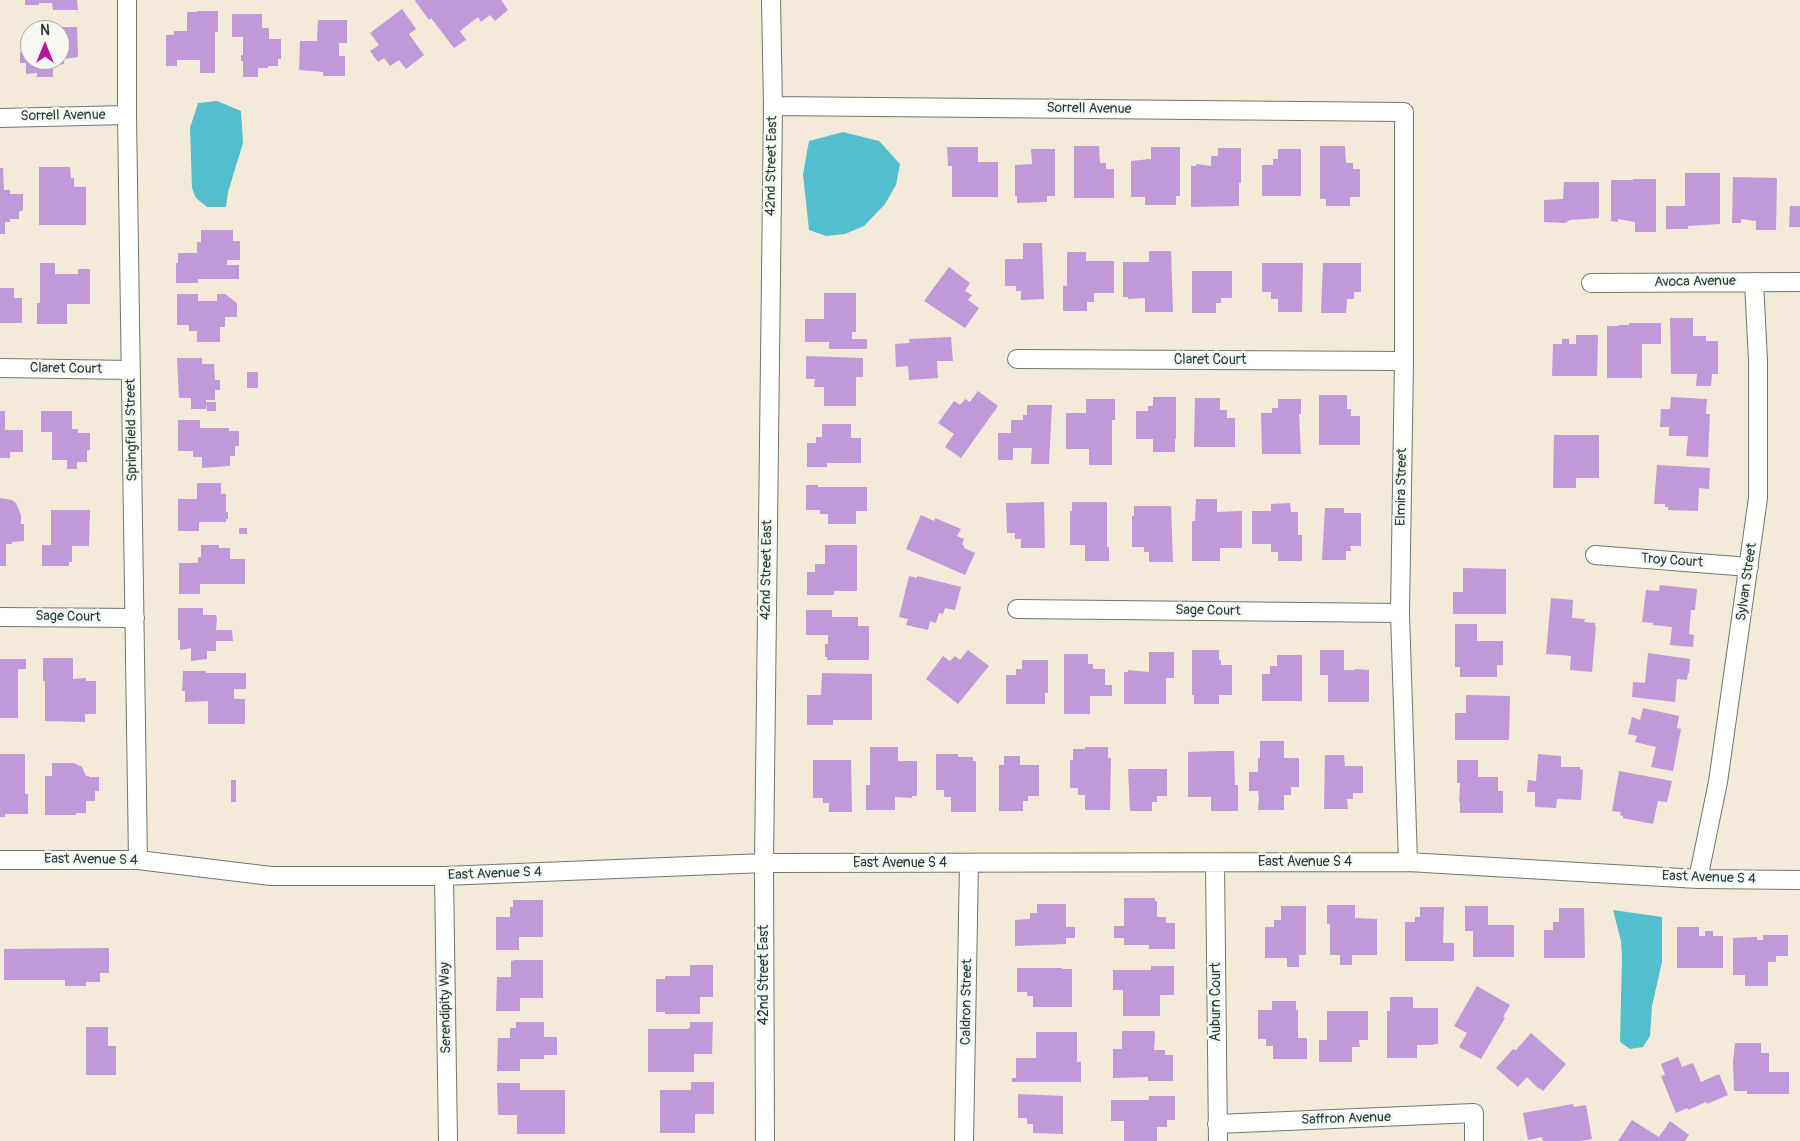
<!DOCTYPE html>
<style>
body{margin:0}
#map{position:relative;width:1800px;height:1141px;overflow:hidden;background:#f4ead9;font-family:Pangolin,sans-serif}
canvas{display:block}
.north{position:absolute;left:20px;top:20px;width:50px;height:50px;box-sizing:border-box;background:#f6f6f2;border:1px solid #a0aca6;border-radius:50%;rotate:0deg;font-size:14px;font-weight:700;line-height:20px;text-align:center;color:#1f3d34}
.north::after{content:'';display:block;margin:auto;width:18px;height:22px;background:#b5179e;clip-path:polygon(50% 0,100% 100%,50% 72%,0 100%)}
</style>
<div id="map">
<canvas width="1800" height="1141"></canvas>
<div class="north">N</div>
</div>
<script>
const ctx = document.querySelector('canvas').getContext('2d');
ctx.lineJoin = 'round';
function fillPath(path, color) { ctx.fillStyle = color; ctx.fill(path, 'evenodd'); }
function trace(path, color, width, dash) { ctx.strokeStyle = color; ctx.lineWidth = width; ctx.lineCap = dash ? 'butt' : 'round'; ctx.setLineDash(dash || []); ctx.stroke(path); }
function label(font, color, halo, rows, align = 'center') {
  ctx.font = font + ' Pangolin,sans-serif'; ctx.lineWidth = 5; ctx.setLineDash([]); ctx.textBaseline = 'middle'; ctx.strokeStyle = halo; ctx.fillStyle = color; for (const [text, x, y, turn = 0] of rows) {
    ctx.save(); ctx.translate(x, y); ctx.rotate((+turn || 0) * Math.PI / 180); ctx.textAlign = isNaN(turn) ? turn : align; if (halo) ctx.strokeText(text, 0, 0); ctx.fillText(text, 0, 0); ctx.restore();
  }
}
fillPath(new Path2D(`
 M217,101l24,10 2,32 -15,49 -2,15h-19l-11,-9 -4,-10 -2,-60 8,-25z
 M843,132l36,9 21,23 -4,21 -11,19 -21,22 -19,8 -19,2 -17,-6 -6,-56 6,-33z
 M1613,910l49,7v45l-10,44 -2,30 -7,11 -13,2 -10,-7 2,-85 -1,-16z`), '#53bece');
fillPath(new Path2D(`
 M25,0h52l1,10h-25l-1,-7h-13v2h-14z
 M416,0h85l7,10 -13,11 -5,-6 -9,7 -3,-5 -18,14 6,9 -12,8 -23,-30 -2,2 -14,-19z
 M402,9l14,20 -7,5 15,21 -18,14 -7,-9 -9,6 -6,-8 -6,4 -8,-11 9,-6 -9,-12z
 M197,11h21v21h-3v41h-15v-13h-23v6h-11v-31h8v-4h13v-19h10z
 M232,14h30v14h7v11h12v20h-3v7h-10v2h-10v9h-15v-16h-2v-6h2v-18h-11z
 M318,20h29v23h-8v13h6v20h-22v-4l-24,-2 1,-29h17z
 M57,27h20l1,30 -14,2v5l-11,1v12h-16v-4l-11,1v-11h-6v-11h5v-13h5v21h30v-30h-3z
 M1074,146h25l1,17h6v6h8v29h-40z
 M1320,146h25l1,17h7v6h7v28h-10v9h-24v-7h-6z
 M947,147h31v15h20v35h-46v-31h-4z
 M1151,147h29v49h-4v9h-31v-8h-14v-36l19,-2 1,2z
 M1218,148h23v35h-2v23l-48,1v-41h5v-2l15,2v-10h7z
 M1031,149h24v47h-8v6l-30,1v-7h-2v-31l17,-1z
 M1278,149h23v47h-39v-31h11v-6h5z
 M39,167h31l1,11h3v9h12v38h-47z
 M0,168h3l1,22h6v4h13v16l-4,2v7h-9v3h-5v12h-5z
 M1685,173h35v51l-32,2v3h-22v-23h19z
 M1733,177l44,1 -1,52h-20v-9l-15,-2v4h-9z
 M1633,179h23v53h-21v-10l-17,-3v3l-7,-1v-41h22z
 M1564,182h35v36l-29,2 -5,3 -21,-1v-22l19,-1z
 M1790,206h10v21h-11z
 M201,230h32v11h7v19h-13v5h12v14h-41v4h-22v-20h2v-10h19v-11h4z
 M1023,243h19l2,56 -23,1v-9h-5v-5h-11v-27h18z
 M1149,251h22l2,61h-28v-14l-17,1v-2h-5v-35h26z
 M1067,252h19v9h28v32h-20v9h-7v9h-24v-25h4z
 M40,263h15v11h23v-5h12v35h-23v20h-30v-21h3z
 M1262,263h41l-1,49h-24v-13h-7v-7h-9z
 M1323,263h38v29h-7v7h-7l-1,14h-25z
 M949,267l21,16 -5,8 7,4 -4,5 11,8 -14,20 -41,-27z
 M1192,271h40v27h-11v5h-5v10h-24z
 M0,288h14v10h8v25h-22z
 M824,293h32v39h-4v7h15v10h-38v-7h-24v-23h19z
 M177,294h21v7h19v-7h8l12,9v14h-12v10h-5v15h-23v-11h-8v-6h-12z
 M1670,318h23v18h13v5h12v33h-6l-1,12h-15l1,-12h-26z
 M1629,323h32v21h-19v34h-35v-52h12v-1h10z
 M1576,335h22l-1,41h-45l1,-32h9v-5h7v5h7z
 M951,337l2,24h-16l1,17 -29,2 -1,-14 -12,1 -1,-23 15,-1 -1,-4z
 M806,356l57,2v19h-7v29h-32v-19h-10l1,-8h-9z
 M177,358h25v6h12l1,16h5v10h-5v10h-9v9h-15v-11h-12z
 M247,372h11v16h-11z
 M978,391l20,15 -37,52 -16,-11 9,-13 -16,-11 16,-22 6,4 5,-6 5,3z
 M1319,395h28v14h4v7h9v29h-41z
 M1153,397h23v42h-1v13h-22v-13h-17v-28h12v-5h5z
 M1671,397l36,2 -1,15h4l-2,43 -22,-1 2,-20h-19v-9h-9l1,-18h9z
 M1195,398h25v12h7v8h8v29h-41z
 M1086,399h29v21h-3v45h-23v-16h-23v-36h20z
 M1278,399h23v15h-2l2,40h-39l-1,-41h11v-5h6z
 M206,402h10v9h-9z
 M1027,405h25l-3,59h-18l1,-16h-19v12h-15v-27h13v-13h12v-5h4z
 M0,411h5v19h18v22h-13v6h-10z
 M41,411h31v18h6v4h12v17h-3v12h-10v7h-10v-9h-15v-28h-11z
 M178,420h22v8h29v3h10v15h-4v10h-5v10l-28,2v-11h-9v-6h-15z
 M822,424h29v14h10v25h-34v4h-20v-24h9v-6h6z
 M1554,435h45v43h-23v10h-23z
 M1657,465l53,3 -1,21 -10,-1 -1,23 -30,-1v-3h-3v-3h-11z
 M197,483h24v11h5v18h2v7h-2v3h-27v9h-21v-32h19z
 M806,485h12v2h49v24h-11v13h-28v-10h-8v-4h-14z
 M0,498l12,2 4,3 5,12v9h3v17l-12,1v2h-6v22h-6z
 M1196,499h21v13l25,-1v37h-22v13h-28v-40h3z
 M1044,502l1,46h-24v-9h-6v-6h-8l-1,-30z
 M1072,502h35v45h2v14h-24v-16h-15v-34h2z
 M1290,503l1,9h7v23h4v26h-24v-9h-7v-8h-19v-33h19v-7z
 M1134,506h37l2,56h-24v-10h-5v-5h-12v-31h2z
 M1325,508h19v5h17v33h-11l1,5h-5v9h-24z
 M51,510h39l-1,36h-17v16h-3v4h-27v-21h9z
 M921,515l13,6 1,-3 26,11 -4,7 7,3 -2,5 2,2v2l11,5 -10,22 -59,-26z
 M239,528h8v6h-8z
 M201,545h18v3h11v11h15v25h-45v10h-21v-31h19v-6h3z
 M825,545h32v46h-23v4h-27v-23h8v-8h10z
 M1463,568l43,1v45h-53v-22h10z
 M909,576l8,2v-2l44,11 -6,23 -10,-2 -2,6 -4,-1 -3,10 -6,-2 -2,9 -22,-5 2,-6 -9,-2z
 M1660,585l37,4 -2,21h-4l-2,24 5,1 -1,12 -23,-2 2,-18 -19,-2v-2l-11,-1 4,-32 13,1z
 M1551,598l22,2 -1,18 13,1 -1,3 11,1v3h1l-4,46 -22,-2 1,-14 -25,-2z
 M178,608h25v7h13l1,3 -1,12h16l1,11h-17v10h-9v8l-16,2v-13l-11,2v-10h-2z
 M806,610h26v7h26v9h11v34h-42v-3h-2v-13h3v-9h-22z
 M1455,624h22v17h26v24h-6v12h-37v-10h-5z
 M968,650l21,16 -31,38 -32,-25 17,-23 7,5 5,-5 5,4z
 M1192,650h27v10h2v5h11v30h-13v9h-25v-9h-2z
 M1320,650h24v20h11v-1l14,1v32h-41v-27h-8z
 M1149,652h25v26h-8v26h-42v-32h4v-2l21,2z
 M1648,653l42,6 -1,14h-1l-1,7 -10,-1 -2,23 -43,-5 1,-15 12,1z
 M1064,654h24v10h5v5h12v16h7v11h-22v18h-26z
 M1277,655h25v46h-40v-27h8v-8h7z
 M43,658h30v21l11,-1h2v3h10v33h-11v8l-40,-1v-40h-2z
 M0,659h26v10h-8v49h-18z
 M1022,660h26v33h-3v11h-39v-29h10v-6h6z
 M183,671h23v2h40v16h-12v10h11v25h-37v-23l-23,1v-11h-3z
 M822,673l50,1v46h-39v5h-26v-30h15l-1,-1z
 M1466,695l44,1 -1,44h-54v-27h11z
 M1643,708l36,8 -2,12 4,1 -8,42 -22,-4 5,-20 -21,-5 2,-6 -9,-2 4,-17 8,3z
 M1260,741h24v17h15v29h-8v8h-7v15h-26l1,-12 -1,-7h-9v-19h9v-14h2z
 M870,747h28v14h19v35h-5v2l-17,-1v13h-29v-25h4z
 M1085,747h23v11h3l-1,52h-25v-15h-7v-7h-8v-28h3v-11h12z
 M1219,751h15l1,34h3v26h-27v-14h-23v-45z
 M0,754h25v40h3v20h-23v3h-5z
 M936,754h22v3h15v4h3v51h-25v-15h-7v-7h-8z
 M1538,754l23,2v11h19v2l3,1 -2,30 -24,-1 -1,9 -21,-1v-15h-8l1,-12 8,1z
 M1325,755h19l1,11h18v27h-10v6h-6l1,10h-24z
 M1004,756h16v9h19v31h-11v5h-5v10h-24v-46h5z
 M813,760h38l1,52h-23v-9h-6v-5h-10z
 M1457,760h21v17h20v14h5v22h-43v-11h-1l1,-19h-3z
 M52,763h22l8,4 4,9h3v1h10v14h-4v10h-9v12h-10v2h-31v-39h7z
 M1128,769h39v27h-10v6h-5v9h-22z
 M1619,771l53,10 -5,21 -9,-1 -5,23 -30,-6v-2l-3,-1 1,-3 -9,-1z
 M231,780h5v22h-5z
 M1124,898h31v3h2v16h9v6h9v26h-26v-4h-25v-7h-10v-12h10z
 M513,900h30v37h-24v13h-23v-33h14v-10h3z
 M1037,904h29v23h9v11h-9v6l-51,2v-26l15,-1v-6h7z
 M1327,905h28v14l1,-1 21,1v36h-25v10h-12v-10h-10v-31h-3z
 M1281,906h25v49h-7v12h-12v-9h-22v-31h9v-7h7z
 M1465,906h23v19h26v32h-41v-26h-8z
 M1420,907h24l-1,36h11v18h-49v-39h10v-5h5z
 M1559,908h25l1,50h-41v-28h9v-8h6z
 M1677,927h22v9h6v-5h8v5h10v32h-46z
 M1763,935h25v21h-12v6h-8v24h-23v-11h-12v-37l24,-1v3h6z
 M109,948v25h-9v9h-14v4h-21v-6h-61v-31z
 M515,960h28v38h-23v13h-24l1,-34h14v-16z
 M690,965h23v32h-13v17h-35v-2h-9v-33h9v-3h25z
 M1151,966h23v29h-14v21h-37v-26h-10v-20h38z
 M1017,968h45v1h10v38h-39v-11h-6v-4h-10z
 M1477,986l33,19 -7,12 2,1 -24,41 -22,-12 8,-14 -13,-7z
 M1390,997h23v11h25v36h-4l-1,1h-16v13h-30v-47h3z
 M1272,1001h24v9h2v28h9v21h-34v-13h-7v-7h-8v-29h14z
 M1327,1011h41v29h-9l1,7h-8v15h-33v-22h8z
 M516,1022h28v15h13v18h-13v4h-24v12h-23l1,-33h12v-10h6z
 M690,1022h23l-1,32h-18v18h-46v-43h38l4,-1z
 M86,1027h22v19h8v29h-30z
 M1122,1031h32l1,4 -1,15h11v5h8v26h-25v-4l-35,1v-29h9z
 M1036,1032h41v30h4v20h-69v-4h4v-20h20z
 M1531,1033l35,31 -23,27 -3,-3 -1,1 -12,-12 -9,10 -22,-19 17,-19 3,1z
 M1735,1043h26v10h8v19h20v22h-42v-3h-13l-1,-29z
 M1678,1057l4,10 11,-4 8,19 18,-8 9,21 -21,9 -1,-2 -18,8 -1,-2 -11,5 -15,-37 4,-1 -4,-11z
 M691,1082h23v32h-19v19h-35v-43h31z
 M497,1083h23v7h45v44h-48v-19h-19z
 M1018,1094l45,2v38l-30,-1v-9h-6v-6h-9z
 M1149,1096h26v24h-8v7h-10v14h-33v-20h-13v-21h38z
 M1573,1104l1,3 12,-2 6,34 -12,2h-37l-1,-4 -14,3 -5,-27z
 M1632,1120l27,17 11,-16 19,14 -4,6h-67z`), '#c198d8');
const minor = new Path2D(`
 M127,0v115l11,745
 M773,106l631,6v249l-4,252 8,249
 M0,118l127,-3
 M1591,283l209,-1
 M1017,359l387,2
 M0,368l131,2
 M1595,555l154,12
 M1017,609l383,4
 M0,617l135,1
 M0,860h138l133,16h173l320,-13 644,-1 290,17 102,1
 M1215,863l3,278
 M444,876l4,265
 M1698,879l20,-97 40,-284v-138l-4,-78
 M1217,1124l257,-11v28
 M765,1141l-1,-278 9,-757 -2,-106
 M964,1141l5,-278`);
trace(minor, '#6a7a6e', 20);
trace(minor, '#fff', 18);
label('14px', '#1f3d34', '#f6f6f2', [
 ["Sorrell Avenue",1089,109,1],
 ["Sorrell Avenue",63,116,-1],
 ["42nd Street East",772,166,-89],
 ["Avoca Avenue",1695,282,-1],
 ["Claret Court",1210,360],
 ["Claret Court",66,369,1],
 ["Springfield Street",132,430,-91],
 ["Elmira Street",1402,487,-89],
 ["Troy Court",1672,561,4],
 ["42nd Street East",767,570,-89],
 ["Sylvan Street",1747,582,-82],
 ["Sage Court",1208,611,1],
 ["Sage Court",68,617,1],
 ["East Avenue S 4",91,860,1],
 ["East Avenue S 4",1305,862],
 ["East Avenue S 4",900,863],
 ["East Avenue S 4",495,874,-2],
 ["East Avenue S 4",1709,878,2],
 ["42nd Street East",764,975,-90],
 ["Caldron Street",967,1002,-89],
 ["Auburn Court",1216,1002,-90],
 ["Serendipity Way",446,1008,-91],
 ["Saffron Avenue",1346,1119,-2]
]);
</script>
